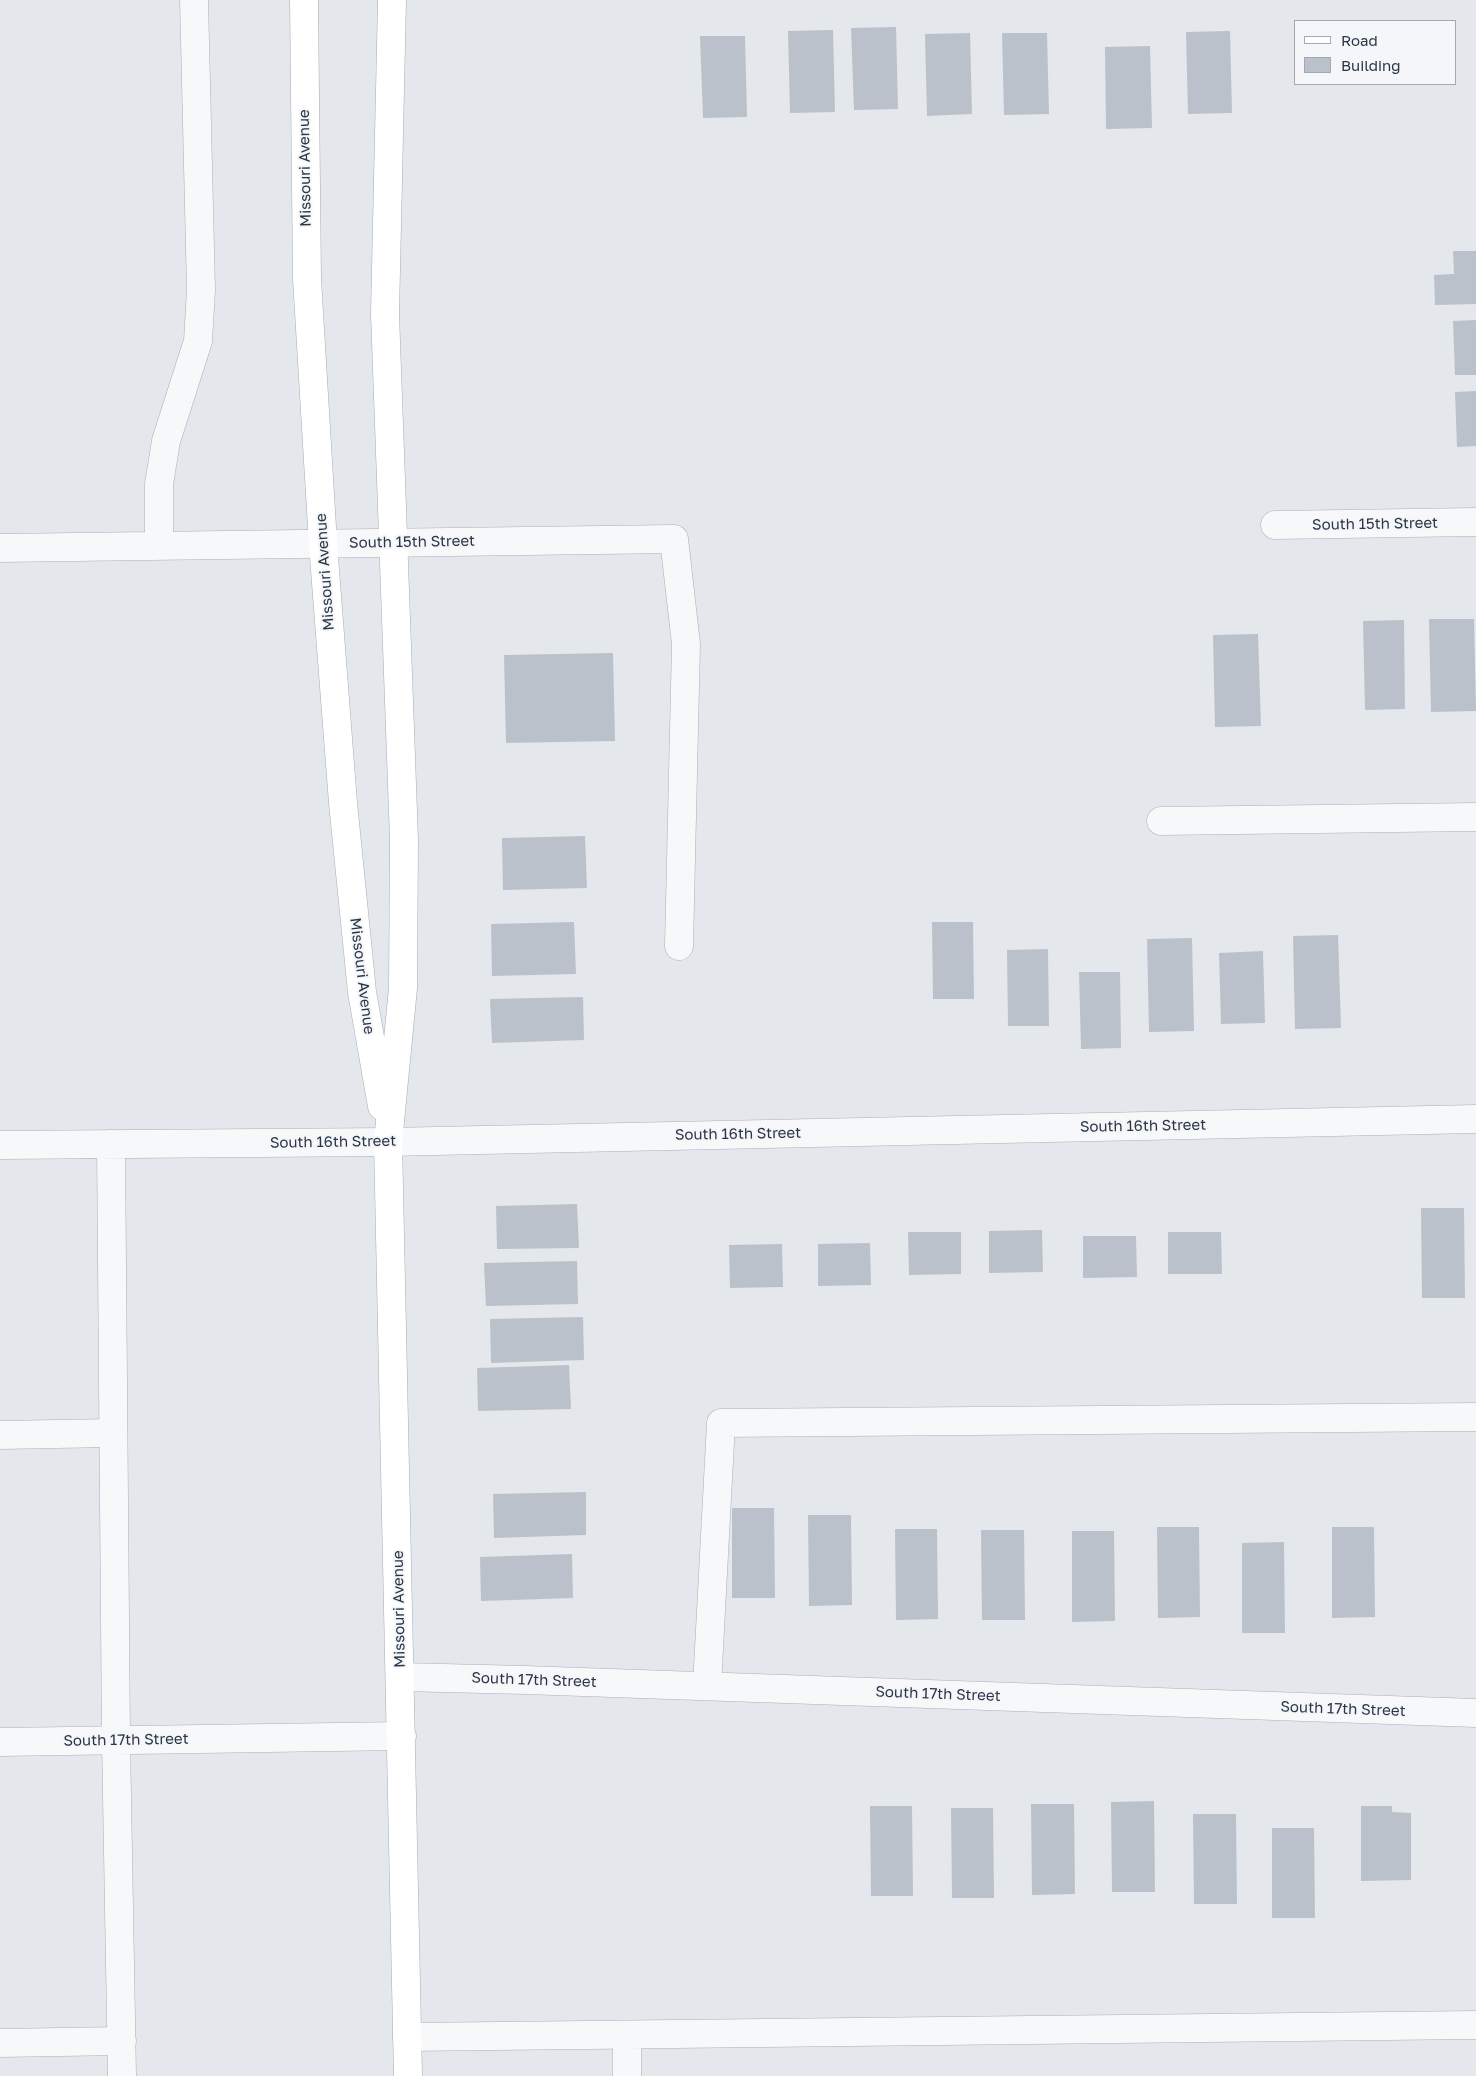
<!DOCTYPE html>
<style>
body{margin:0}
#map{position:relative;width:1476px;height:2076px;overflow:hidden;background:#e4e8ec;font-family:"Golos Text",sans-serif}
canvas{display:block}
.legend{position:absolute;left:1294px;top:20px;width:162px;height:65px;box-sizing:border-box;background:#f4f6f9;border:1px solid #a3a9b1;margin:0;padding:6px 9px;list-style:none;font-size:15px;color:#2a3645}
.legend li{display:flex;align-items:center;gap:10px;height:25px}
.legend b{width:25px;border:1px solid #a3a9b1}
</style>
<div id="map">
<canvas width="1476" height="2076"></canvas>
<ul class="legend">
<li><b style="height:6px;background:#fff"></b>Road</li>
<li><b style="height:14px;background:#bbc1ca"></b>Building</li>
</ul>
</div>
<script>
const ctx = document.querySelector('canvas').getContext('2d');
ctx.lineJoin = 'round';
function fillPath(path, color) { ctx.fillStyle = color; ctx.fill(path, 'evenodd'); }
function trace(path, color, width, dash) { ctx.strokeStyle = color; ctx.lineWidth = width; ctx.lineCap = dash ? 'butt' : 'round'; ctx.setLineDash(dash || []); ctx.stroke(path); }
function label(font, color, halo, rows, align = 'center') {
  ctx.font = font + ' "Golos Text",sans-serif'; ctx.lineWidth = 4; ctx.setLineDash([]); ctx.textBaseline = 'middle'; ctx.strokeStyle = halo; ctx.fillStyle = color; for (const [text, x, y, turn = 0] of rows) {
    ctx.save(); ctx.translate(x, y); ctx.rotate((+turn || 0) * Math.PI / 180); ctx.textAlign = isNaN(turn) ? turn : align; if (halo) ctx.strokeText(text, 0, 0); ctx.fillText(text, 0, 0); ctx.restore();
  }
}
fillPath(new Path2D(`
 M896,27l2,82 -44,1 -3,-82z
 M833,30l2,82 -45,1 -2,-82z
 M1230,31l2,82 -44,1 -2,-82z
 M970,33l2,81 -45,2 -2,-82z
 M1002,33h45l2,81 -45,1z
 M700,36h45l2,81 -44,1z
 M1150,46l2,82 -46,1 -1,-82z
 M1453,251h23v53l-41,1 -1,-30 20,-1z
 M1476,320v55h-21l-2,-54z
 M1476,391v55l-19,1 -2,-55z
 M1429,619h45l2,92 -45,1z
 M1404,620l1,89 -40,1 -2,-89z
 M1258,634l3,92 -46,1 -2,-92z
 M613,653l2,88 -109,2 -2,-88z
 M585,836l2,52 -84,2 -1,-52z
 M574,922l2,52 -84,2 -1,-52z
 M932,922h41l1,77h-41z
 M1338,935l3,93 -46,1 -2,-93z
 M1192,938l2,93 -45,1 -2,-93z
 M1048,949l1,77h-41l-1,-76z
 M1263,951l2,72 -44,1 -2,-71z
 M1079,972h41l1,76 -40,1z
 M583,997l1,43 -92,3 -2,-44z
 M577,1204l2,44 -82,1 -1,-43z
 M1421,1208h43l1,90h-43z
 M1042,1230l1,42 -54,1v-42z
 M908,1232h53v42l-52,1z
 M1168,1232h53l1,42h-54z
 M1083,1236h53l1,41 -54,1z
 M870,1243l1,42 -53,1v-42z
 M782,1244l1,43 -53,1 -1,-43z
 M577,1261l1,43 -92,2 -2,-43z
 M583,1317l1,43 -93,3 -1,-44z
 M569,1365l2,44 -93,2 -1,-43z
 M586,1492v43l-92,3 -1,-44z
 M732,1508h42l1,90h-43z
 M808,1515h43l1,90 -43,1z
 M1157,1527h42l1,90 -42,1z
 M1332,1527h42l1,90 -43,1z
 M895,1529h42l1,90 -42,1z
 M981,1530h43l1,90h-43z
 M1072,1531h42l1,90 -43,1z
 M1284,1542l1,91h-43v-90z
 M572,1554l1,44 -92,3 -1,-44z
 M1154,1801l1,91h-43l-1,-90z
 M1031,1804h43l1,90 -43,1z
 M870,1806h42l1,90h-42z
 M1361,1806h31v6l19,1v67l-50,1z
 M951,1808h42l1,90h-42z
 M1193,1814h43l1,90h-43z
 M1272,1828h42l1,90h-43z`), '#bbc1ca');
const minor = new Path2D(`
 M1275,525l201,-3
 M159,546v-62l7,-43 32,-100 3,-51 -7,-290
 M0,548l674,-9 12,105 -7,302
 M1161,821l315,-4
 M111,1144l5,596 6,336
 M0,1145l388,-3 1088,-23
 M0,1435l113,-2
 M401,1677l124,3 951,33
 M707,1686l14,-263 755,-6
 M0,1742l402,-6
 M627,2035v41
 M407,2037l1069,-12
 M0,2043l122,-2`);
const major = new Path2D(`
 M304,0l3,279 16,265 20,259 19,189 20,114
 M392,0l-7,314 19,526 -1,148 -15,154 20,934`);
trace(minor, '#a8afb7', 29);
trace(major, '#a2adb8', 29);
trace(minor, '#f7f8fa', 28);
trace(major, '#fff', 28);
label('15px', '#2a3645', '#f4f6f9', [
 ["Missouri Avenue",305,168,-91],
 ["South 15th Street",1375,524,-1],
 ["South 15th Street",412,542,-1],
 ["Missouri Avenue",325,572,-94],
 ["Missouri Avenue",362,976,83],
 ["South 16th Street",1143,1126,-1],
 ["South 16th Street",738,1134,-1],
 ["South 16th Street",333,1142,-1],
 ["Missouri Avenue",399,1609,-91],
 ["South 17th Street",534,1680,2],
 ["South 17th Street",938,1694,2],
 ["South 17th Street",1343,1709,2],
 ["South 17th Street",126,1740,-1]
]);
</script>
